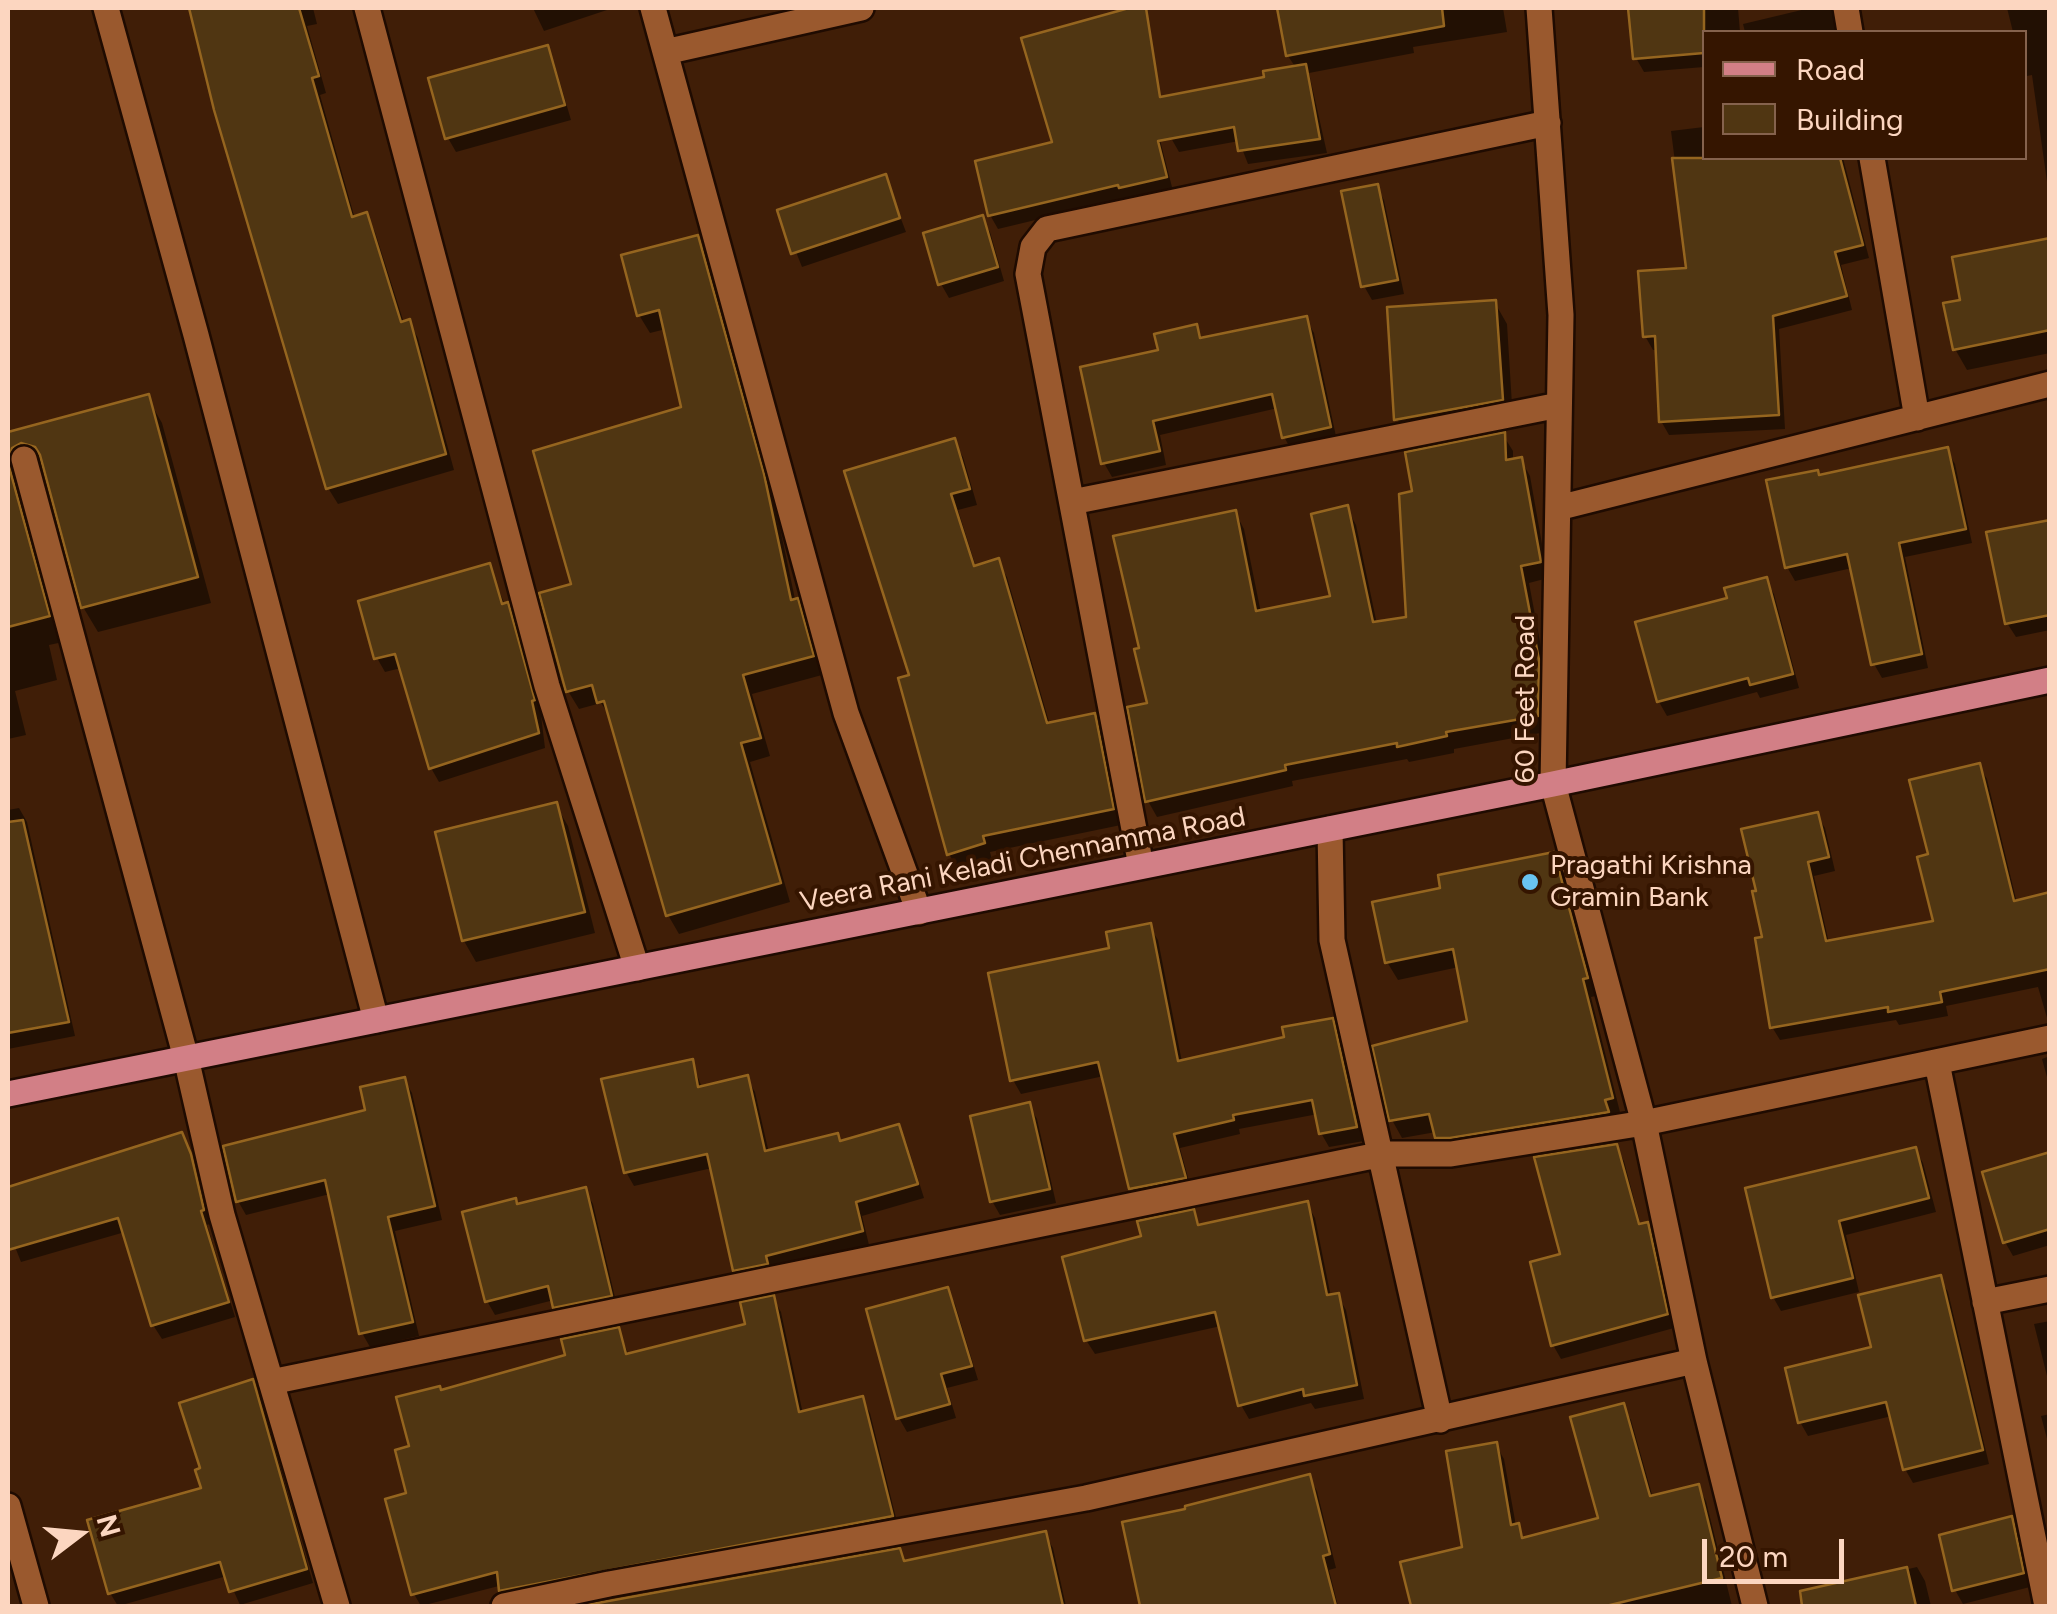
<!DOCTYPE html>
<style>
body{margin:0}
#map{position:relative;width:2057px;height:1614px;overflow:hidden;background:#401e07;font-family:Figtree,sans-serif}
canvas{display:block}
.frame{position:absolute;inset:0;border:10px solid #fcd6c0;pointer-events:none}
.legend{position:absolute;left:1702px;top:30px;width:325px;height:130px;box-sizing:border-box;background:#351500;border:2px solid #85624d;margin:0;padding:12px 18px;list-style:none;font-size:30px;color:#fcd6c0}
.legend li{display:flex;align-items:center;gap:20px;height:50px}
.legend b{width:50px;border:2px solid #85624d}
.north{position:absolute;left:30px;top:1484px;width:100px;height:100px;-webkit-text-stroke:8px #351500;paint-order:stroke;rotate:74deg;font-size:28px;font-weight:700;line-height:40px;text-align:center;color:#fcd6c0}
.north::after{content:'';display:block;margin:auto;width:35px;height:45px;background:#fcd6c0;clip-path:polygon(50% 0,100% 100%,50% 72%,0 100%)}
.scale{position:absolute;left:1702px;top:1539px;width:142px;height:45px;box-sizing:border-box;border:5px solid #fcd6c0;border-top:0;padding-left:12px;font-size:30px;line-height:35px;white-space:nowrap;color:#fcd6c0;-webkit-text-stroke:8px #351500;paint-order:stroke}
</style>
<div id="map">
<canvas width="2057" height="1614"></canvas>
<div class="frame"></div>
<ul class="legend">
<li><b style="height:12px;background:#d27f86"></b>Road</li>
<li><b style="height:28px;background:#503612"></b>Building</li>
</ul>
<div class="north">N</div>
<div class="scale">20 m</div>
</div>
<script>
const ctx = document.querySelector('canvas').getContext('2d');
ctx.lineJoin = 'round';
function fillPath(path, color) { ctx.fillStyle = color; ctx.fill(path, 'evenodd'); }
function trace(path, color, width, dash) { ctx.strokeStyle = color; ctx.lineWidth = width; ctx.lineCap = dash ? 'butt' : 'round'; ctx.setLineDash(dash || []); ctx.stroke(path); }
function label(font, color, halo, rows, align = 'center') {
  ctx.font = font + ' Figtree,sans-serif'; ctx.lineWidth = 8; ctx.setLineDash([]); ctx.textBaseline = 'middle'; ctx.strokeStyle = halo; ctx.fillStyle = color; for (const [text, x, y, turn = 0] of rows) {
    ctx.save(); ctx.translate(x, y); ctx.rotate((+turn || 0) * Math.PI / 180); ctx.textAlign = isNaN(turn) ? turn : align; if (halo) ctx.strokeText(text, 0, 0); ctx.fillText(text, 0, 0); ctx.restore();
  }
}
fillPath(new Path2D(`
 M191,8h122l4,16 -10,2 19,67 -6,2 35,124 11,-4 9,17 29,91 5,-1 9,16 36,132 -116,34 -10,-16 -112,-378z
 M533,8h80l-69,23z
 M1279,8h224l4,24 -94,15 1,6 -105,20 18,80 -79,11 -9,-23 -60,11 -8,-14 96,-59 29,-11 -8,-12z
 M1631,8h107l2,24h-36v35l-60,5 -8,-14z
 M1810,8h22l6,8 1,16h-94l-2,-8z
 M2007,8h43v195l-18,-128 -5,1 -3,-6v-38h-11z
 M546,48l8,14 17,58 -115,32 -8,-14z
 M1704,127v31h139l26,100 -28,7 11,45 -73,19 6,100 -116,6 -8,-14 -3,-71h-5l-8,-14 44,-66 -18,-139z
 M1159,136l14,55 -44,10 -2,-3 -129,31 -8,-14z
 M885,177l21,55 -104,35 -22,-55z
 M1376,186l8,14 20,94 -32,6 -8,-14z
 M982,218l8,14 14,49 -55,17 -8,-14 -14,-49z
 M697,238l11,18 65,239 22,104 12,20 15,56 -70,19 18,62 -20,6 40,140 -111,32 -11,-19 -56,-195 -11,-17 -22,6 -11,-18 7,-106 109,-176 -18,-80 -16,4 -11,-18z
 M2050,240v113l-83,17 -12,-21 8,-47z
 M1495,303l12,21 6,97 -104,19 -12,-21z
 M1306,319l8,14 23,108 -45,10 -8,-14 -6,-29 -118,27 6,30 -54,12 -8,-14 57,-111 35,-25 7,13z
 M147,397l15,26 49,180 -113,29 -15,-25 -37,-138h-12l29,173 -14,3 8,35 -42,11 11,44 -18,4v-304z
 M1503,435l10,16v10l8,-1 9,16 18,102 -19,5 18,96 -1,53 -92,17v4l-45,9 -2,-3 -115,22 1,5 -136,31 -9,-16 2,-96 85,-193 9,17 17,84 72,-15 14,-90 9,17 21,99 32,-5 6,-126z
 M954,441l9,16 14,48 -19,5 18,57 21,-6 10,16 43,148 44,-9 9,16 18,93 -131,27 2,8 -34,10 -9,-16 -37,-177z
 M1947,450l8,14 17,79 -67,14 23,111 -46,10 -8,-14 -22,-96 -57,13 -8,-14 33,-89z
 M2050,522v108l-34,7 -9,-14z
 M489,566l16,39 10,14 26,96 4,33 -106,34 -8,-14 -30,-100 -16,4 -8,-14 -16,-55z
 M1766,580l8,14 25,94 -39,10 -3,-6 -90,24 -8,-14 -21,-79 92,-24z
 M1979,766l8,13 30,124 33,-8v133l-12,-41 -92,19 2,10 -49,9 -3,-5 -116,20 -8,-13 -7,-88 52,-124 8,13 10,43 -21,5 15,67 107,-20 -5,-67z
 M556,805l12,21 27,107 -119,29 -12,-21z
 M19,808l8,14 48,214 -67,13v-107l5,-1 -5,-24v-107z
 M1553,854l10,18 33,124 -5,1 30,119 -173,39 -12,-23 -34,6 -10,-18 78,-98 -11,-55 -61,13 -11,-18 56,-72z
 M1149,926l9,14 24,122 105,-23 45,-18 8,14 24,106 -35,6 -8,-14 -3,-19 -79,15 1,5 -60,14 12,44 -52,11 -8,-15 -28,-112 -83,18 -8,-14 99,-130z
 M2050,1056v32l-8,-29z
 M692,1061l10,27 45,-10 8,14 14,61 68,-17 4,7 57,-16 8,14 18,57 -62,18 7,29 -97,25 -29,14 -8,-14 -23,-102 -78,18 -8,-14z
 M404,1079l8,14 30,127 -47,11 24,105 -49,11 -8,-14 -32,-139 -84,21 -8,-14 130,-89z
 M1029,1105l8,14 19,84 -56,12 -8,-14z
 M181,1135l8,14 21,75 -3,1 28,92 -73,22 -9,-14 -28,-93 -104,30 -13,-33v-40z
 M1616,1147l8,14 17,65 6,-1 8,14 19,89 -113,31 -8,-14 10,-90z
 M1915,1149l8,14 13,49 -90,23 13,57 -78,19 -8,-14 -25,-107z
 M2050,1155v90l-37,11 -8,-14z
 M585,1190l8,14 25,106 -54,11 -10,-21 -59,15 -8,-14 31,-94z
 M1307,1204l8,14 16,79 7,-1 8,14 18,89 -49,10 -4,-6 -62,16 -8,-14 -20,-79 -126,28 -9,-14 58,-102 49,-26 8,15z
 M1940,1278l8,14 41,172 -76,19 -8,-14 -13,-53 -84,20 -8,-14z
 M947,1290l8,14 23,76 -31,8 9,30 -49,14 -8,-14z
 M773,1298l8,14 22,102 59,-15 8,14 29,117 -249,45 -11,-25 -218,56 -7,-12 -5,-99 3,-48 29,-54 127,-37 50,-26 11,25 119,-29z
 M2050,1321v67l-16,-64z
 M252,1382l8,14 53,187 -73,22 -13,-29 -109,30 -8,-13 94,-104 -1,-19z
 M1623,1406l8,14 22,78 45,-11 8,14 26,105h-318l-11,-42 62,-16 31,-103 8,14 12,67 9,13 76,-19z
 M2050,1414v36l-9,-34z
 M1309,1477l8,14 19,77 -7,2 9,36h-195l-19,-82 65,-13z
 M2010,1520l8,14 12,53 -67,17 -8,-14z
 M1045,1534l8,14 13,58h-438l271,-55 8,12z
 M1917,1567l8,14 6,25h-101l-4,-18z`), '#0007');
const building = new Path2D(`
 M189,8h110l20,68 -7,2 40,139 15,-5 34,110 9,-3 36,135 -120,35 -112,-379z
 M1129,8h17l14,89 104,-20 -1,-6 43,-7 14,75 -82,12 -4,-24 -76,14 9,36 -48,11 -1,-3 -130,31 -13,-55 77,-19 -31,-104z
 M1277,8h165l2,18 -158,30z
 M1628,8h76v45l-71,6z
 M548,45l17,60 -120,34 -17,-61z
 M1672,158h168l23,87 -28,7 12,44 -74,20 6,99 -120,7 -4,-86 -12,1 -5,-66 48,-3z
 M886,174l14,44 -109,36 -14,-44z
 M1378,184l20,96 -37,7 -20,-96z
 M983,215l15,52 -60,18 -15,-52z
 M698,235l66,239 27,126 7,-2 16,58 -71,19 18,63 -20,5 40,140 -115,33 -62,-215 -7,2 -5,-18 -26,7 -27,-99 32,-9 -38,-133 148,-44 -22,-97 -22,6 -16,-61z
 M2050,238v92l-97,20 -10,-47 17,-3 -8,-43z
 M1496,300l7,100 -109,20 -7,-113z
 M1307,316l24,111 -49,11 -10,-44 -119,27 7,30 -59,13 -21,-97 78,-17 -4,-16 43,-10 3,14z
 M149,394l49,183 -117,31 -41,-153 -5,-8 -14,-4 -9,5 -4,15 42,153 -42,11v-195z
 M1505,432l1,28 16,-3 19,105 -20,4 18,94 -1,56 -92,16 1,4 -50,11v-4l-112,22 1,5 -141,32 -18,-95 20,-4 -13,-54 5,-1 -26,-112 123,-26 20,101 74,-15 -19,-82 37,-9 25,117 33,-5 -7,-123 13,-3 -7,-39z
 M955,438l15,51 -19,5 23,72 25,-8 48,165 48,-10 19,96 -131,27 2,7 -38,12 -49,-177 11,-3 -65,-204z
 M1948,447l18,82 -67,14 23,111 -51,11 -24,-111 -62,14 -19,-88 52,-10 1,5z
 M2050,520v95l-45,9 -19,-92z
 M490,563l12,41 6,-2 27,98 -3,1 7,32 -110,36 -34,-115 -21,5 -16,-58z
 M1767,577l26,97 -43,11 -2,-7 -91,24 -22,-80 92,-24 -3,-10z
 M1980,763l34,138 36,-9v77l-110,23 2,10 -54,10v-5l-118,21 -15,-90 7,-1 -10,-46h4l-15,-62 77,-17 11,45 -21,5 18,79 107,-20 -16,-64 11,-3 -19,-74z
 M557,802l28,110 -123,29 -27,-109z
 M23,820l46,202 -61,11v-211z
 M1554,852l34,126 -5,1 30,119 -8,2 4,12 -159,26h-15l-6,-24 -40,7 -17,-75 95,-25 -14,-72 -68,14 -13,-61 68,-14 -2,-13z
 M1151,923l27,138 106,-24 -2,-10 51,-9 24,109 -38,7 -7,-34 -79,15 1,5 -60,14 12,44 -57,11 -31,-127 -88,19 -22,-108 121,-25 -3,-16z
 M693,1059l5,28 50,-12 17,76 73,-18 2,8 59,-17 19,60 -62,18 7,29 -97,25 2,8 -35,7 -26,-117 -83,19 -23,-94z
 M405,1077l30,129 -47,11 25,105 -54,12 -34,-154 -89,22 -13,-56 142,-36 -5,-23z
 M1030,1102l20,87 -60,13 -20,-86z
 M182,1132l9,22 13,56 -3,1 28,91 -78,24 -33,-108 -110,32v-63z
 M1617,1144l22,80 9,-2 20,92 -117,32 -21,-84 30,-8 -26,-97z
 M1916,1147l13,51 -90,23 14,57 -82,20 -26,-110z
 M2050,1152v77l-47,14 -21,-71z
 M586,1187l26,109 -59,12 -5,-22 -63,16 -23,-90 54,-14 1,6z
 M1308,1201l19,94 12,-2 18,92 -53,11 -1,-7 -65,17 -23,-94 -131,29 -22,-84 79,-21 -4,-15 57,-12 4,16z
 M1941,1275l42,175 -80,20 -17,-68 -88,21 -13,-55 86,-21 -13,-52z
 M948,1287l24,79 -31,8 9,30 -54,15 -30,-110z
 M774,1295l25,117 64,-16 30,120 -394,75 -2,-19 -86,23 -26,-96 21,-6 -11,-43 14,-4 -13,-49 44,-11 1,4 124,-35 -4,-16 58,-12 7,27 119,-30 -5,-22z
 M253,1379l54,190 -78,23 -9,-30 -112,32 -21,-74 114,-32 -6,-18 5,-2 -21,-65z
 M1624,1403l26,93 49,-12 23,94 -116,28h-195l-11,-44 62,-15 -16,-96 51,-9 14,83 8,-2 3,15 76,-20 -28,-101z
 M1310,1474l20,80 -7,2 13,50h-196l-18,-84 63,-13v-3z
 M2012,1516l12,57 -72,18 -13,-56z
 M1046,1531l17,75h-482l319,-58 4,13z
 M1907,1567l9,39h-114l-2,-15z`);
fillPath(building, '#503612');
trace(building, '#95651f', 2.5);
const minor = new Path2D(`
 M106,8l90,327 180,685
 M367,8l180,678 90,282
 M653,8l193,705 73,199
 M1539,8l22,307 -8,469 91,339 50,238 61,245
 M1846,8l4,24
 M665,52l196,-44
 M1872,158l45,260
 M24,459l162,599 36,157 115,391
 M1072,502l487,-97
 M1558,508l492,-124
 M1330,829l2,111 108,480
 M1141,866l-113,-592 5,-27 14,-18 501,-106
 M1937,1063l110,543
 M1985,1302l65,-13
 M271,1382l1112,-228h68l193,-31 406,-85
 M8,1506l28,100
 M504,1606l105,-22 477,-86 608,-137`);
const major = new Path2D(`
 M8,1094l1545,-310 497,-104`);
trace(minor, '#1f0b01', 30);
trace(major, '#1f0b01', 30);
trace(minor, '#9a592e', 25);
trace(major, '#d27f86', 25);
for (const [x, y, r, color] of [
 [1530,882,10,"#69c3f1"]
]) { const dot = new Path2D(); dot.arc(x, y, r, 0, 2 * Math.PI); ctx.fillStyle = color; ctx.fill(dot); trace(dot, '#351500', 4); }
label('28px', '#fcd6c0', '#351500', [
 ["60 Feet Road",1526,699,-90],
 ["Veera Rani Keladi Chennamma Road",1023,860,-11]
]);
label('28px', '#fcd6c0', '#351500', [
 ["Pragathi Krishna",1550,866],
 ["Gramin Bank",1550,898]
], 'left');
</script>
